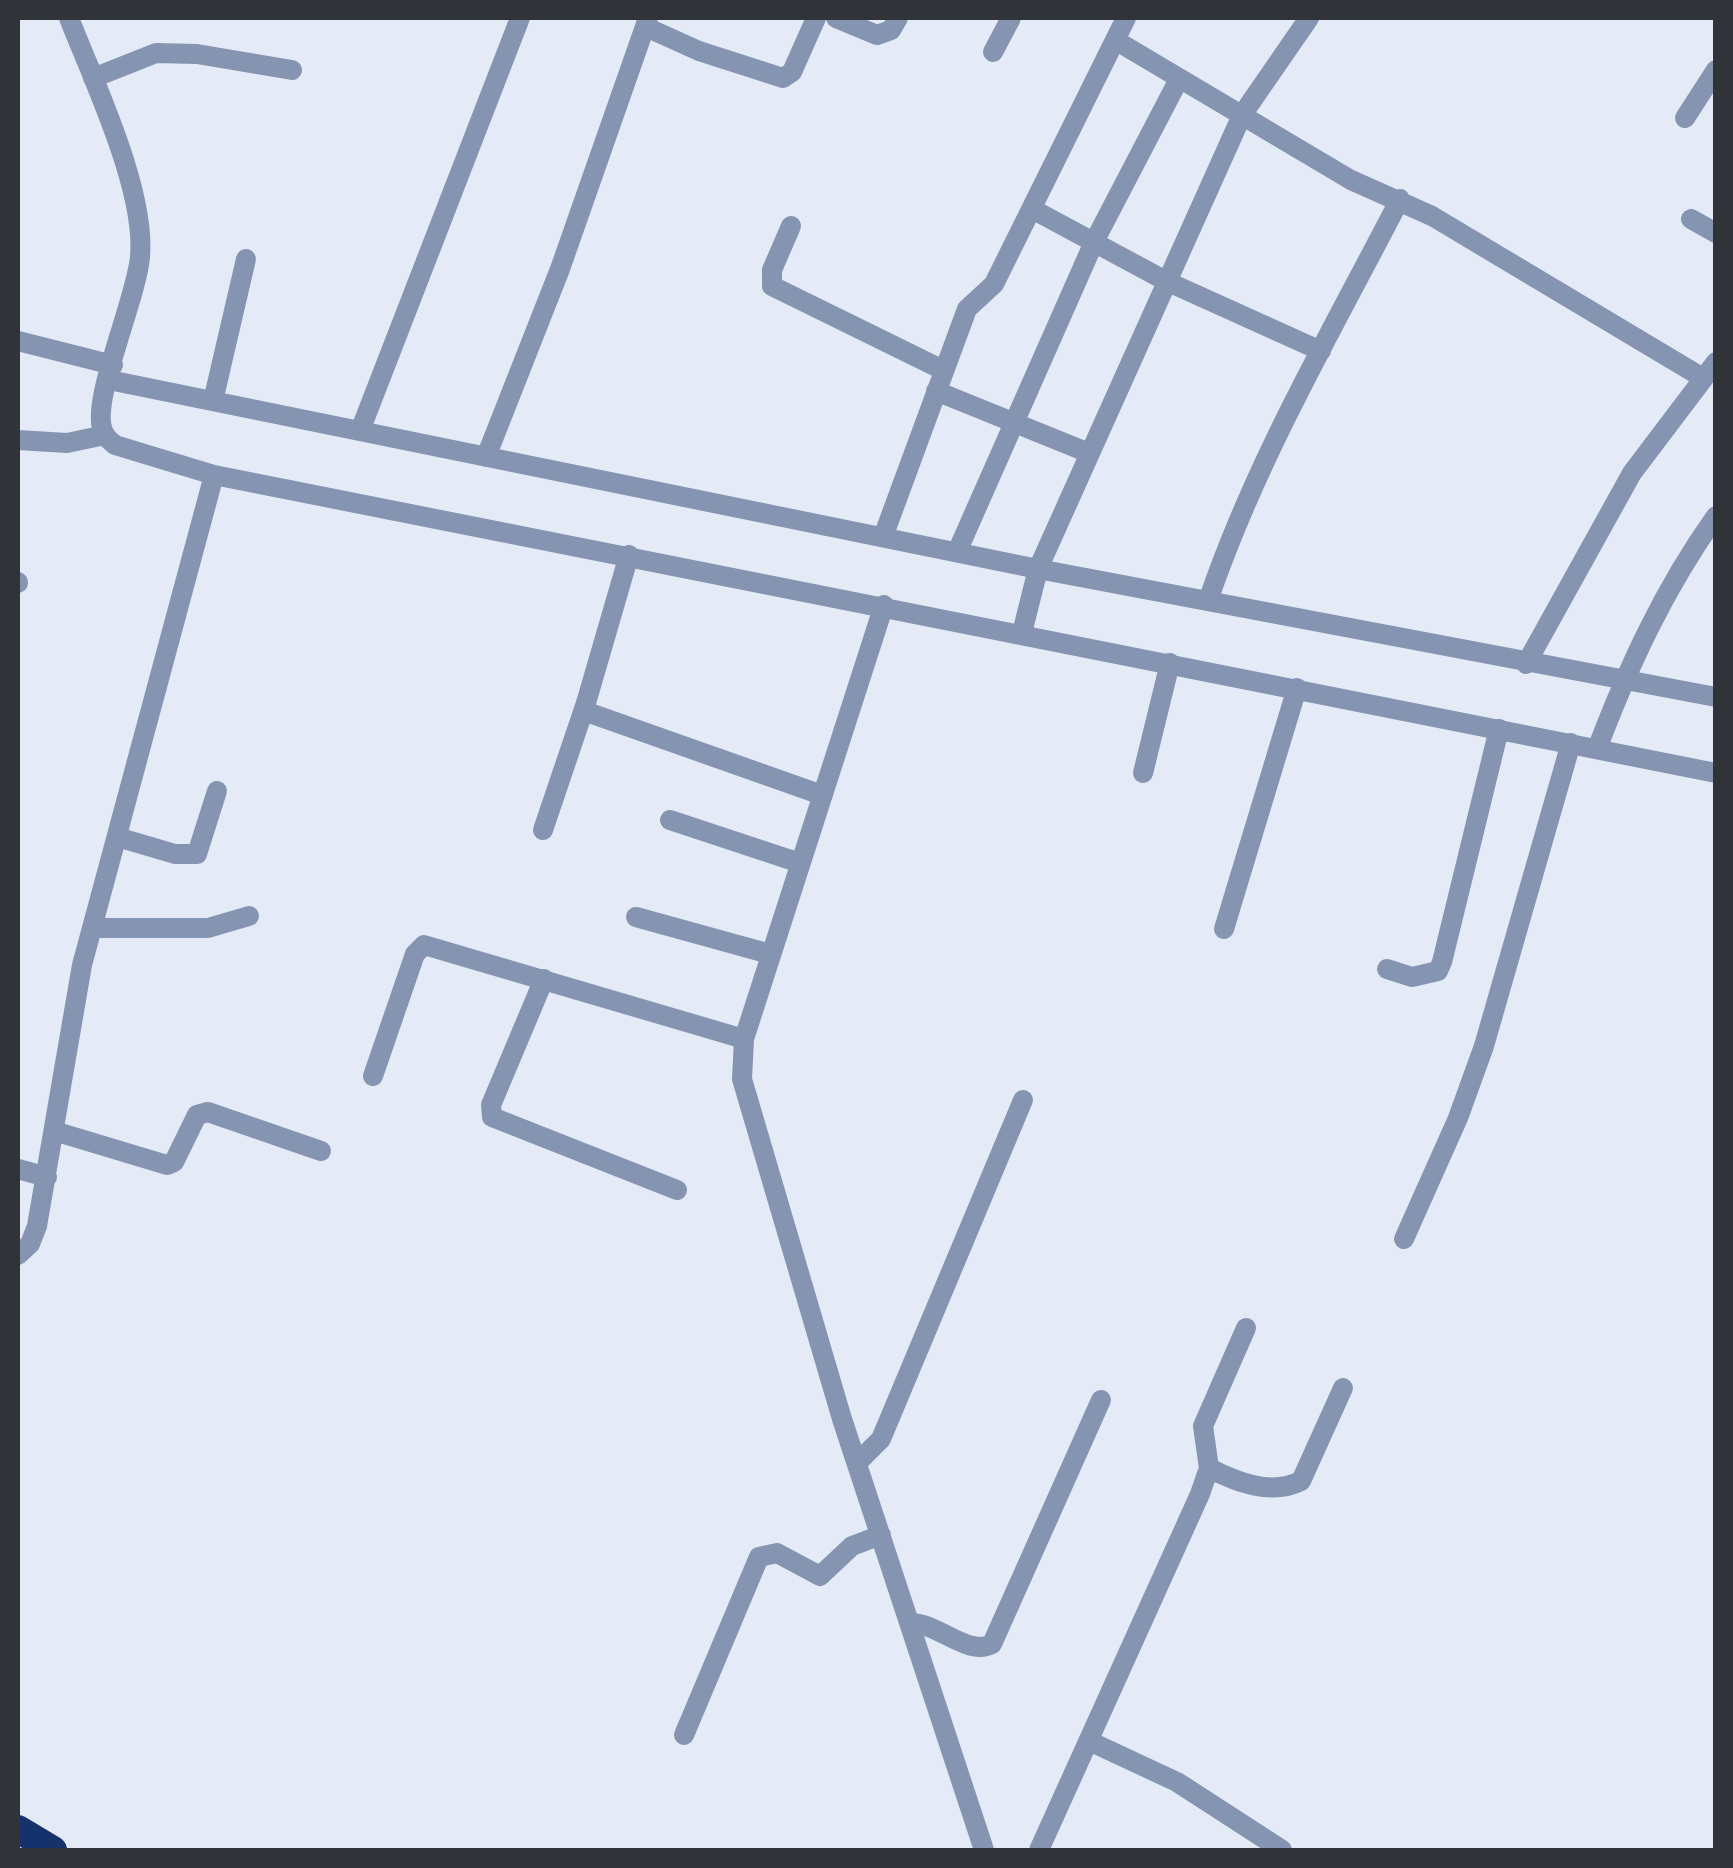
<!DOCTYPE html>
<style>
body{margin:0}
#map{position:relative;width:1733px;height:1868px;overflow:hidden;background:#e4eaf6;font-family:Bitter,serif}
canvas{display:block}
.frame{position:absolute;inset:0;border:20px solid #303337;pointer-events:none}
</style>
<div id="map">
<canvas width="1733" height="1868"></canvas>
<div class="frame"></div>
</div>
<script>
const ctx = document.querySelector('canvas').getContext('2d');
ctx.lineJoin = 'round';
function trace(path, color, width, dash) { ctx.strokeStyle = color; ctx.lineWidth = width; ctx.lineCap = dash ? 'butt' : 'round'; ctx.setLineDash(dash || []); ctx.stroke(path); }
trace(new Path2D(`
 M69,18c25,64 77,172 71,239 -4,43 -47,138 -38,171 2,8 7,12 13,17l99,30 1502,298
 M836,18l41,17 14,-5 7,-12
 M648,28l51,23 84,27 9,-6 24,-54
 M1115,40l236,140 81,36 271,162
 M993,52l18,-34
 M93,78l63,-25 41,1 95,16
 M1685,118l31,-48
 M1032,209l134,72 155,70
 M1691,219l25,14
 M791,226l-19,44v16l171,84
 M18,341l95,24
 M109,380l929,189 678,128
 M936,391l153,62
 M213,401l33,-142
 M360,431l160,-413
 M18,440l49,3 38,-8
 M486,457l74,-188 88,-251
 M883,537l84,-228 27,-25 132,-266
 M957,552l137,-310 85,-163
 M18,582v1
 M1208,601c48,-141 124,-270 192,-402
 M884,605l-140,434 -2,40 100,340 142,431
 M1022,633l16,-64 204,-454 67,-97
 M1526,664l106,-191 84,-111
 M584,711l238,84
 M1597,749c32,-84 67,-160 119,-233
 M1143,773l27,-110
 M670,820l130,43
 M543,830l43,-127 43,-148
 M117,837l58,17h22l20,-63
 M636,917l134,37
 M92,928h116l41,-12
 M1224,929l73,-241
 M1387,969l25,8 26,-6 4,-9 57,-233
 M544,979l-53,126 1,12 185,73
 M373,1076l42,-122 9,-9 320,94
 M54,1131l113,34 7,-3 23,-47 11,-3 113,39
 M18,1169l29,8
 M1404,1239l54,-121 26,-72 87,-303
 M18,1255l12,-11 7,-18 45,-261 132,-490
 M857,1463l24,-24 142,-339
 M1209,1468c27,14 62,28 92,13l42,-93
 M911,1623c27,0 57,34 81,21l109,-244
 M684,1735l75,-178 18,-4 43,23 32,-30 29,-11
 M1089,1741l88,41 105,68
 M1039,1850l161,-356 9,-26 -6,-42 43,-98`), '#8494b1', 20);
trace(new Path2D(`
 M18,1829l35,21`), '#16326b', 28);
</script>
